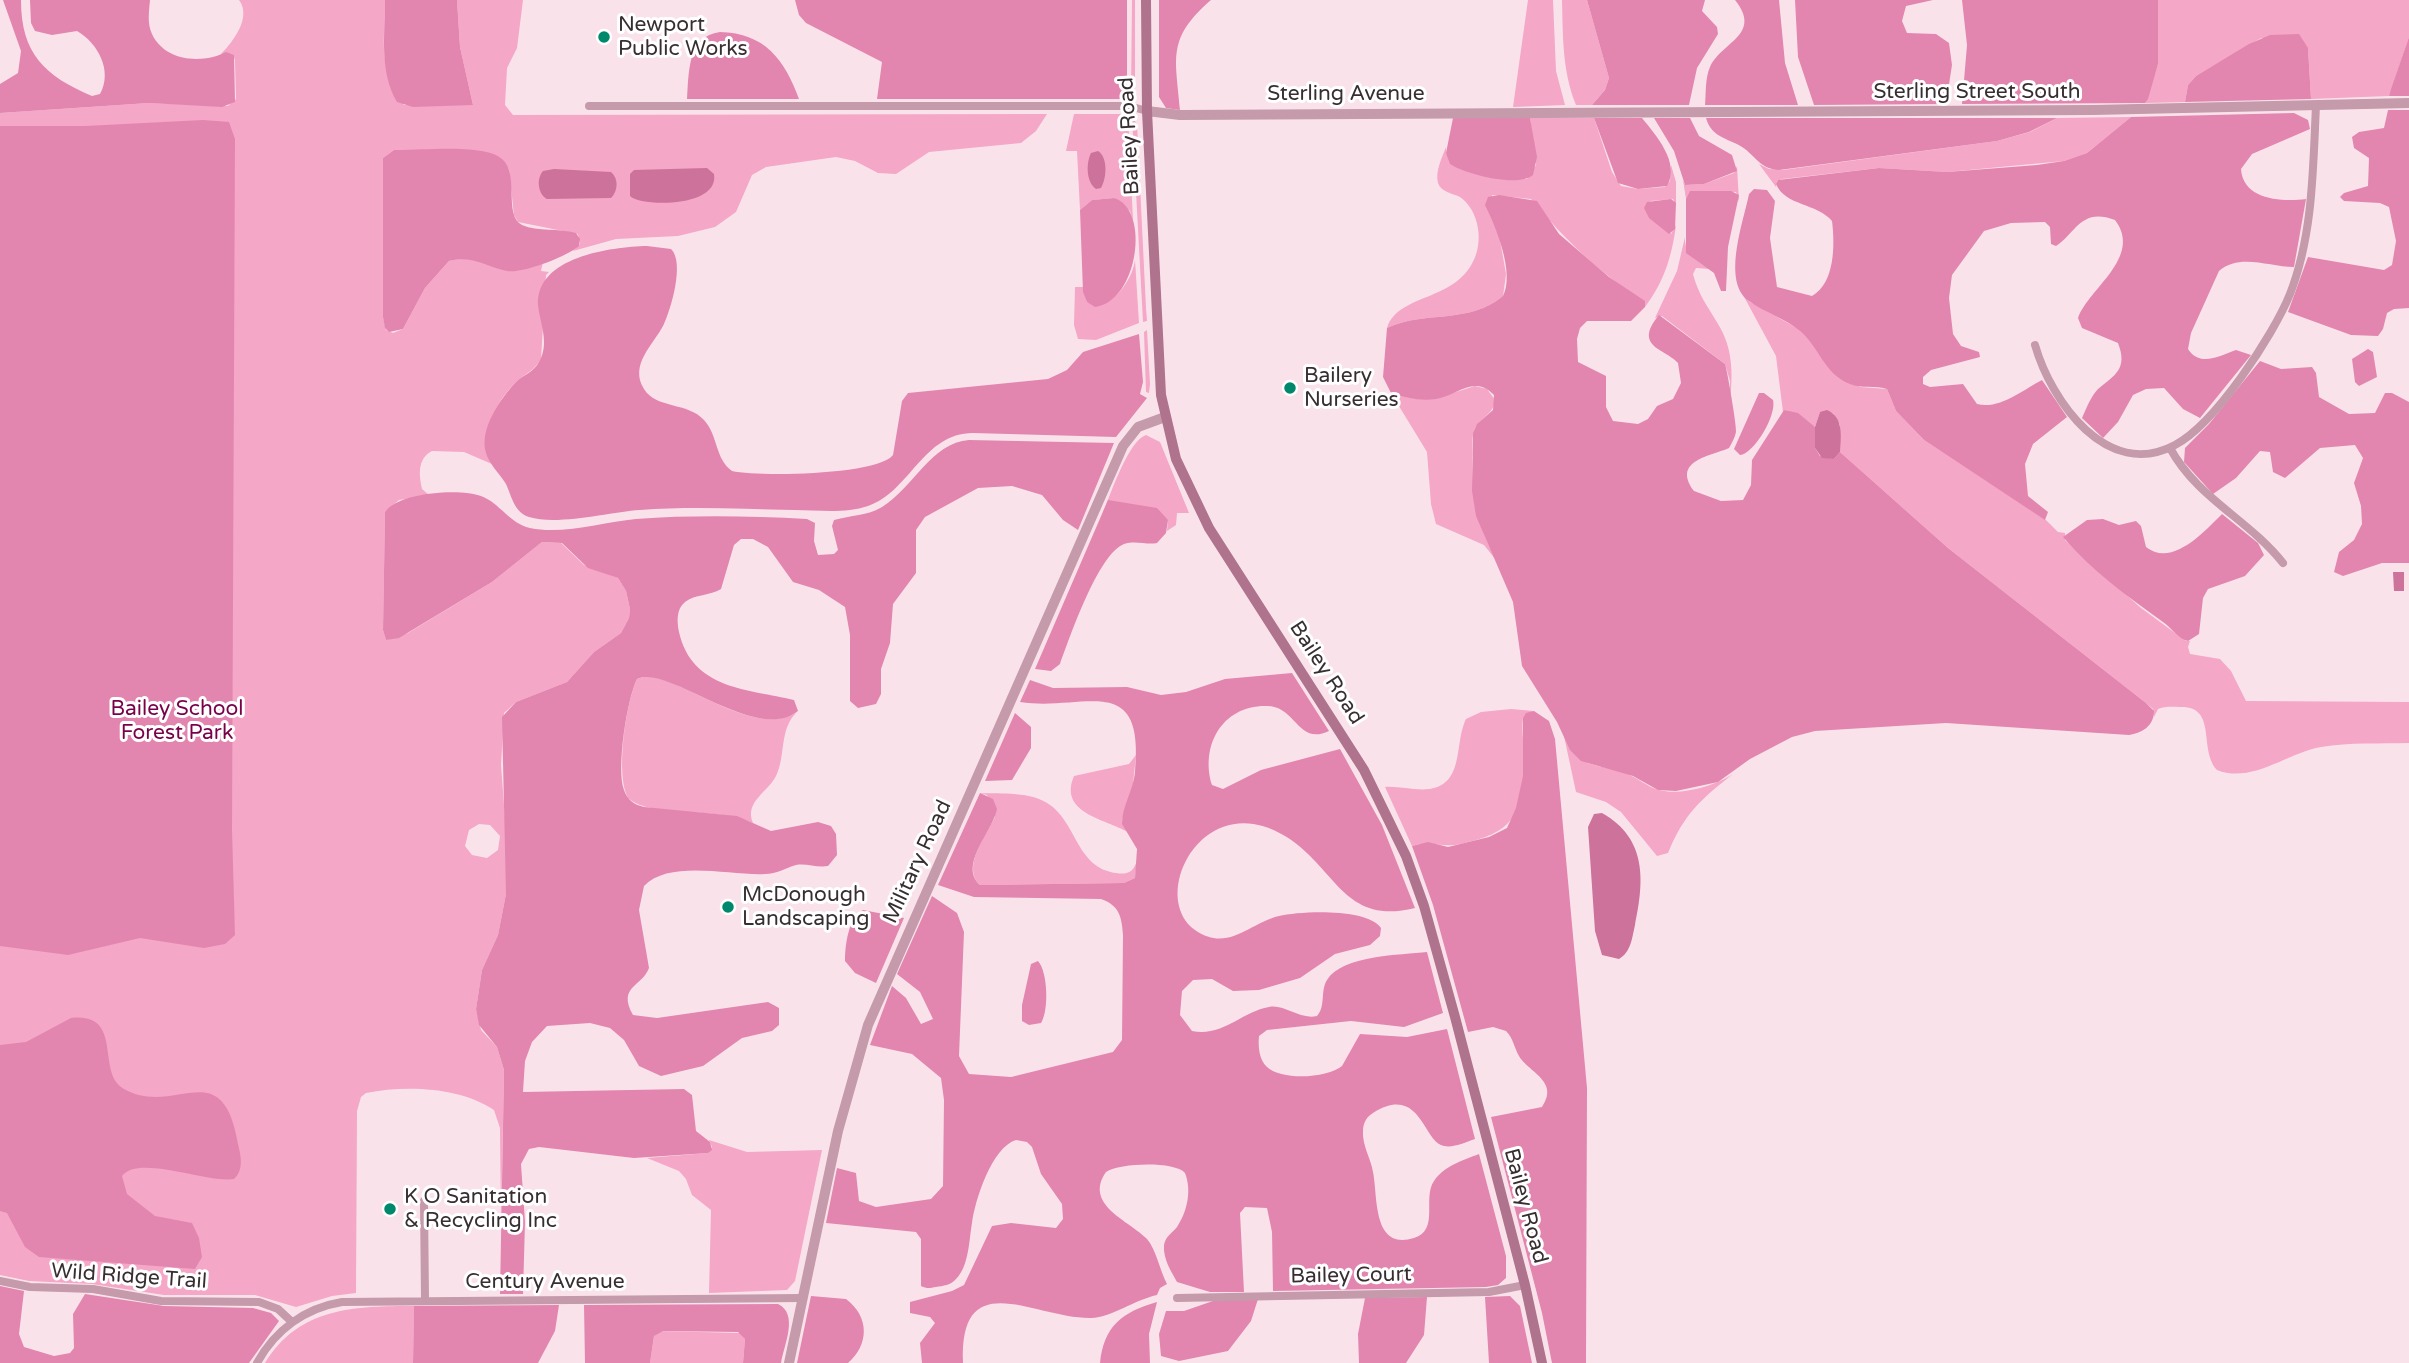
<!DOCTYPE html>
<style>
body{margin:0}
canvas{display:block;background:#fae2eb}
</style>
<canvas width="2409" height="1363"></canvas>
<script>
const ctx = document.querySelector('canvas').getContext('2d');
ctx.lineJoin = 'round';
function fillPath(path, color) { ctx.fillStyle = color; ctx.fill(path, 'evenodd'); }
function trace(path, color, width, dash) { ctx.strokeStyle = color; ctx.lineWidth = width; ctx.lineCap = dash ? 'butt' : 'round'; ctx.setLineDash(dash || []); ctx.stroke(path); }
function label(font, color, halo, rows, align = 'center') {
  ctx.font = font + ' "Varela Round",sans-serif'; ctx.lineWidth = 6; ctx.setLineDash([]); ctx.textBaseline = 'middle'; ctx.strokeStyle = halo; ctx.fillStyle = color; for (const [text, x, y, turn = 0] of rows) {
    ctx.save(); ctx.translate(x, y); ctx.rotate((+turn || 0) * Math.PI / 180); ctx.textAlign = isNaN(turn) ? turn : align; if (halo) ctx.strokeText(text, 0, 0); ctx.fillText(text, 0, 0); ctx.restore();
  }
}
fillPath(new Path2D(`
 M239,0h146c0,43 -8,68 19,105h69l-13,-58 -3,-47h66l-6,48 -10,20 -2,37 8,10 534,-1 -11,17 -15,12 -92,9 -33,22 -18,-1 -23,-12 -19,-4 -70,10 -14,8 -16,37 -21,15 -37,9 -62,3 -43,12 7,-7 -2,-10 -60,-12 -4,-7 -5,-46 -33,-18 -82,-1 -11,8v159l3,13 7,3 10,-4 22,-41 24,-27c40,-11 47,23 94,1l-2,9 8,1 -3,3 -5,84c-6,11 -15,14 -24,22 -20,19 -42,57 -25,83l-28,-12 -32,-1c-15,8 -13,24 -10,38l7,6 -30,5 -14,12 -2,118 3,10 22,-7 84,-51 50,-40 19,1 23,22 34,13 8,13 4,18 -1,9 -8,15 -27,19 -27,30 -51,20 -12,11 -3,52 5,67v62l-8,41 -16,35 -6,39 5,21 16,17 7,23 -3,153 -1,-95 -6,-18c-34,-23 -88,-25 -128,-17l-5,4 -4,14 -1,182 -24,3 -36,11 -41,-12h-91l-72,-11 -63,-3 -29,-6v-1162l149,-10 79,3 8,-7 -1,-39 -2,-5 -12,-1c12,-12 31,-37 18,-54zM479,824l11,1 10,11 -2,14 -11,8 -15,-3 -7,-9 4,-16z
 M1132,0h3v88l-4,9z
 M1528,0h25l3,71 9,34 -52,2z
 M1562,0h25l22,78 -4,12 -13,15h-16c-14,-35 -13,-69 -14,-105z
 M2158,0h251v37l-20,59 -78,3 -3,-51 -47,-10 -65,38 -8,9 -3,17 -40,1 13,-39z
 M1074,114h54l5,107 -3,-10 -16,-13 -22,2 -12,10 -3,-59h-11z
 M1132,117l5,7 9,184 1,13 -4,1z
 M2131,117l-44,36 -23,8 -117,11 -68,-4 -97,11 -5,2 -1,6 -17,-23 10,5 14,1 214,-29 33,-9 27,-14z
 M1530,118h64l18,54 9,14 17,3 27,-2 5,-6 1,-16 5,17v24l-3,-7 -23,2 21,33 5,-9c-4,31 -12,57 -31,82v-4c-48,-33 -77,-60 -114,-104l-39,-4 14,79 -3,22c-35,29 -78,14 -116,32 12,-37 76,-25 90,-77 5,-19 -1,-43 -17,-54 -8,-4 -19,-5 -22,-14 -3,-12 4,-25 8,-36v6l49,25 32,1 9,-14z
 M1737,166l2,36 -3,-10 -45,-1 -5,8 -3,-19 2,5 19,-1 30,-11z
 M1685,237c-1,17 12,24 25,32l-14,-1 -3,6c5,20 15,33 25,50 15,24 15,50 12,77v-20l-5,-17 -63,-48 -7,2 22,-47z
 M1135,260l4,63 -43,17 -18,-1 -4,-14 1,-38h8l4,15c22,12 46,-22 48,-42z
 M1742,293l8,9 47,26 63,59 27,2 9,22 28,29 122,80 12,12 7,1v7l76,68 45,33h4l-2,6 2,7 30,5 11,12 15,30 163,1v41c-29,1 -59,-1 -88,4 -34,6 -69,37 -104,23 -19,-21 1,-64 -37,-63 -8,0 -14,-1 -22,2l-4,8 -1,-8 -7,-6 -198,-155 -108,-96v-27l-7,-12 -13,-1 -5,15 -30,-17 -2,2 -7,-56z
 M1147,330l3,54 -1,9 -3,-1 -2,-60z
 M1475,386l12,3 8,11c-1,15 -16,17 -21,31 -3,8 -1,19 -2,27 0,42 5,65 24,102l-12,-15 -48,-21 -5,-20 -4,-52 -36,-59 19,5 24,1z
 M1146,435l14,7 29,71h-12l-1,12 -9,6 1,-11 -65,-8c8,-18 25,-71 43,-77z
 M647,676c43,5 103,61 149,37 -17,17 -10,43 -20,63 -8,16 -32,26 -23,47 -34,-17 -101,-4 -125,-25 -13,-24 -2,-95 9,-119z
 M1511,709l23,2 -11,7c-2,14 2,29 1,43 -1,55 -11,72 -64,83 -17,4 -31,-4 -48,2l-27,-59c15,-1 30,4 45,2 35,-6 24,-46 36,-70l15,-7z
 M1564,736c16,34 29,26 61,37 12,4 22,14 34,17 21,6 56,-4 74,-16 -33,26 -49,40 -65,79l-11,3 -36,-44 -15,-10 -30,-10z
 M1136,755l-4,39 -10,26 6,12c-23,-13 -70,-19 -54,-56l55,-12z
 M980,793c22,1 51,-2 70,12 27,19 27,63 66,68 12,2 17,-1 21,-12l-2,17 -11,5 -144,2c-19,-17 6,-50 15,-68l-8,-22z
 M709,1140l38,12 75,-2 -27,131 -8,9 -78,3 2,-83 -19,-15 -6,-16 -7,-8 -32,-13 61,-5 4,-6z
 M414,1306l-1,57h-148c34,-56 91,-57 149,-57z
 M658,1331l82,2 5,6 -2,24h-93l4,-27z`), '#f4a7c7');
fillPath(new Path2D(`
 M3,0h18c0,54 24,76 71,96l8,-2c13,-23 -2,-51 -23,-63l-25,4 -17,-4 -4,-8 -1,-23h120c-1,11 -3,24 2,34 13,28 51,30 74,18l8,3 1,47 -13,5 -73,-4 -149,10v-29l18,-11 3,-22z
 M385,0h72l3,47 13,58 -60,2 -16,-5c-18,-31 -12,-67 -12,-102z
 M795,0h332v99h-250l5,-37 -76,-39 -7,-8z
 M1159,0h52c-45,39 -35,58 -31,110l-14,-2 -7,-11z
 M1587,0h118l-3,11 15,16 1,7 -21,34 -8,37h-97l13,-15 4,-12z
 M1735,0h44l6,63 13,42h-93c1,-12 0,-27 5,-38 11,-25 53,-32 25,-67z
 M1795,0h138l-27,6 -4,15 5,12 29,1 13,9 3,22 -6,39 -132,1 -16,-48z
 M1962,0h196v64l-10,35 -3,4 -183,1 5,-59z
 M720,32c45,1 65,28 79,67h-112c2,-26 0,-63 33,-67z
 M2299,34l9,14 3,51 -126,3 3,-17 8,-9 53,-32 21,-9z
 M2409,37v59h-20l2,-7z
 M2388,110h21v198l-15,1 -7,4 -4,16 -5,7 -27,-1 -63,-23 20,-55 76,13 8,-5 4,-24 -7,-34 -9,-4 -36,-2 -4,-4 4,-4 24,-7 1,-28 -15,-10 -2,-11 7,-5 25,-4z
 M2294,113l14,7 2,9 -58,25 -11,15c2,31 41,33 65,30l-12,68c-25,0 -54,-14 -75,4l-28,62 -3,16c12,19 33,6 48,1l15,5 -51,63 -17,-9 -19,-21 -18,1 -13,6 -15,27 -15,16 -21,-20c4,-9 9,-22 16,-29 17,-14 30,-20 20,-46l-36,-15 -4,-10c11,-30 65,-61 37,-98 -34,-13 -39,13 -59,26l-5,-2 -1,-17 -5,-5 -34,1 -27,8 -32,44 -3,23 4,36 8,12 18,6 1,5 -49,13 -8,7v7l7,3 33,-3 14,20c22,6 46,-14 65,-24l25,37 -34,27 -8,20 3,32 20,16 -3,8 -121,-80 -28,-29 -9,-22c-13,-4 -25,0 -37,-5 -26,-10 -30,-36 -50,-53 -15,-13 -35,-18 -51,-30 -28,-19 -5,-81 0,-107l5,-5 13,1 8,11 -5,37 7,49 35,9c23,-13 23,-51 20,-75 -15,-18 -47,-15 -56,-37l2,-4 101,-12 68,4 90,-7 27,-4 23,-8 44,-36z
 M1453,118h77l7,39 -4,18c-15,13 -68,-1 -83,-11l-4,-11z
 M1594,118h48c13,16 39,45 25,68l-29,3 -20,-6z
 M1654,118h36l9,18 33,19 5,16 -33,13 -19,1 -11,-34z
 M1706,118h351l-28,14 -32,9 -218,29c-17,-1 -22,-11 -34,-21 -15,-11 -33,-10 -39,-31z
 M203,120l26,2 6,17 -3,690 3,106 -10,9 -21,4 -64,-10 -72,17 -68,-9v-820h85z
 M394,150c25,1 89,-7 108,9 18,15 1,56 20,66 16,7 37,3 54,8l4,6 -1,7c-11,10 -57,28 -72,25 -21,-4 -35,-16 -58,-10l-24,27 -22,41 -14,3 -4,-4 -2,-11v-159z
 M1690,191h41l8,4 -11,52 -2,44h-5l-7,-18 -28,-20v-54z
 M1499,195l38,6 22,33 50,43 36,24v6l-14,14h-44l-7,7 -3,11 1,23 28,14v31l7,14 25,3 10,-5 9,-13 16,-7 8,-16 -3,-20c-12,-14 -46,-16 -19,-48l66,49c2,5 12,63 11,68 -1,5 -4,11 -7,16 -17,8 -58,12 -35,43l27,10 22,-1 8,-15 1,-25 32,-50 14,3 17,14v21l5,8 14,3 6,-7 108,96 198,155 8,8c0,15 -12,22 -25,24l-183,-12 -131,8 -23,6 -42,22 -32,23 -42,9 -18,-1 -25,-14 -52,-15 -11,-11 -13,-28 -35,-56 -9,-64 -37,-86 -4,-25 1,-58 4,-9 16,-14 1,-15c-20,-21 -37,1 -58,4 -15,2 -31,-1 -45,-6l-8,-16 4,-49c38,-18 81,-3 116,-32 12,-23 -7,-69 -18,-91l3,-8z
 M1114,198c37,11 24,104 -19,109l-8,-5 -4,-10 -3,-82 12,-10z
 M1671,199l5,4 -1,26 -6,5 -20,-16 -5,-10 3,-6z
 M647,246l24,3c14,13 0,61 -8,77 -10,19 -34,39 -19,63 12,20 44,13 60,31 14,15 11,39 28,51 27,6 146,4 161,-16l9,-54 6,-8 140,-14 19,-9 16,-18 56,-18 4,48 -3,12 7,4 -31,39 -143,-4c-50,0 -63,59 -105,73 -23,8 -51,4 -74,4 -51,-1 -103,-4 -154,0 -30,2 -83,16 -111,7 -15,-5 -17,-20 -23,-33 -6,-10 -17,-20 -20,-31 -7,-24 14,-54 30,-71 7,-7 18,-10 23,-20 11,-19 1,-38 -1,-57 -2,-48 72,-58 109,-59z
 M2368,349l5,3 4,25 -18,9 -4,-4 -3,-23z
 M2260,361l21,8 31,-2 4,6 3,24 30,17 26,-1 10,-20h7l17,9v161h-27l-39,13 -9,-4 5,-20 15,-12 8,-16 -1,-18 -7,-23 9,-25 -8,-13 -35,3 -35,30 -12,-6 -3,-20 -10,-1 -24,27 -23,16 -29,-32 1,-14 24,-24z
 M1759,393h5l9,7c4,15 -19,54 -33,55l-6,-6z
 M969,440l145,3 -36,87 -15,-10 -21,-25 -30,-9 -34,2 -53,29 -9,13v43l-23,31 -3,39 -9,26v25l-5,10 -18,4 -8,-7v-66l-5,-28 -26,-17 -26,-8 -25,-35 -15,-8h-12l-7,6 -13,44c-11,7 -26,5 -36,13 -9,7 -8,20 -6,30 13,58 70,57 115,68l4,11c-42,34 -131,-48 -161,-32 -10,20 -21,90 -13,111 3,10 11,15 20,17l93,9 34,15 47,-9 13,4 5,8 1,21 -9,11c-11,2 -22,-3 -32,-1 -11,3 -19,9 -31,9 -34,2 -95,-15 -121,12l-5,24 10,58c-7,19 -32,18 -16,47l24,3 111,-16 11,6v17l-7,6 -30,7 -39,28 -42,10 -22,-10 -15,-26 -14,-12 -20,-5 -43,3 -15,16 -7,19 -2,31 161,-3 8,6 4,36 14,11 2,8 -4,3 -74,5 -95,-11 -10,2 -8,15 4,58 -2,72h-23l4,-224 -7,-23 -18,-22 -3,-16 6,-39 16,-35 8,-41 -4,-177 14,-15 51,-20 27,-30 27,-19 8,-15 1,-9 -4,-18 -8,-13 -30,-10 -26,-25 -20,-1 -50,40 -93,56 -13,2 -3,-10 2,-118c13,-20 76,-24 96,-16 19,7 28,27 49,32 33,7 73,-6 106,-9 56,-4 114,-3 171,0l8,4 -1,18 4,14 16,-1 4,-4 -6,-24 2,-6c17,-5 33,-4 48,-13 30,-18 50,-65 87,-67z
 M1108,500l49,8 11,12 -2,13 -9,10c-11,2 -21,-3 -33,1 -26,10 -54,93 -64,120l-9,7 -16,-2z
 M2222,514l36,29 6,12 -19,21 -37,13 -5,9 -4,36 -11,7c-9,-1 -17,-14 -25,-19 -36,-26 -71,-51 -100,-85l24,-17 16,-1 16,6 17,-4 5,5 5,21c26,21 59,-16 76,-33z
 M1292,673l37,58c-31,15 -33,-25 -62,-25 -45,-1 -67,40 -55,79l11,4 38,-19 79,-21 42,76 33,83c-72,18 -79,-41 -130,-72 -82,-50 -137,60 -90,94 33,23 54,-7 84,-14 22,-5 88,-8 102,12l-1,8 -10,9 -35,9 -35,24 -41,12 -26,1 -21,-12 -19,1 -11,11 -2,24 12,16c31,6 49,-19 77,-24 16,-3 30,13 48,9 9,-10 3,-25 10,-36 15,-25 74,-25 100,-28l16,61 -39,14 -53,-6 -84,9 -8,6c-1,10 0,24 8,31 15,14 61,11 75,-1l18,-32 47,3 40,-8 28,110c-9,3 -21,9 -31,7 -21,-3 -23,-63 -71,-33 -7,4 -10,11 -10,18 -1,14 8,28 10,41 5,24 -1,79 41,66 26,-8 8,-40 20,-57 10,-15 29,-21 45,-27l27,102v22l-8,7 -12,2 -213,4 -1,-59 -5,-24 -22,-1 -5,6 4,79h-34l-33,-10c-6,-11 -14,-23 -13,-37 1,-8 8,-12 13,-18 10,-15 15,-36 8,-54 -11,-12 -65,-10 -79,-1 -23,33 24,49 41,67 9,10 13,32 20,45l-7,4 -3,7c-23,5 -44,22 -66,23 -56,1 -132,-55 -128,45h-41l-2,-20 15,-20 -5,-6 -20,-4v-11l42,-11 12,-6 28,-59 19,-3 45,5 7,-9 -1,-15 -21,-30 -9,-27 -5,-5 -11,-2c-24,7 -41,60 -44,83 -3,17 -3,43 -16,56 -5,6 -13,7 -20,8 -6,1 -9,2 -15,-1v-47l-5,-7 -90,-9 11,-55 19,5 3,28 17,6 55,-8 12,-13 1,-86 -3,-22 -29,-24 -42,-9 22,-59 14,12 15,26 12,-5 -13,-27 -23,-18 35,-78 25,17 7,19 -5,124 10,18 42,3 102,-25 9,-12 1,-105c-1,-18 -4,-30 -22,-36l-127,-2 -36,-12 42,-92 13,6 4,10c-4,22 -39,56 -17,76l144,-2 11,-5 2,-29 -15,-25c0,-18 11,-33 13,-51 10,-104 -51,-61 -115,-71l10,-22 23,8 74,-1 34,8 25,-3 39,-13z
 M1534,711l15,10 6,18 32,349 -1,275h-34l-10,-50 -51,-196 51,-10c18,-26 -14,-35 -23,-51 -5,-9 -6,-18 -13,-25l-13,-4 -25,5 -35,-127 -21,-59 16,-4 20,5 41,-10 18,-9 9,-20 7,-32v-58l3,-5z
 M1015,713l16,14v21l-19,32 -27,1z
 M863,910l41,8 -28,65 -21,-10 -10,-12c0,-15 3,-43 18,-51z
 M1038,961c10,11 11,50 3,62l-12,2 -7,-4v-16l9,-41z
 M71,1018c54,-6 24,55 53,71 51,29 98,-38 114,55 3,12 6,26 -4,35 -28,4 -96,-25 -112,-3l5,18 28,22 37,7 7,15 3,19 -7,12 -156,-12 -14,-10 -18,-34 -7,-2v-166l26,-3z
 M0,1286l24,5 -5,43 5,13 30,9 16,-3 4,-5 -1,-34 12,-20 79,12 89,2 18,5 8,8 -30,42h-249z
 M811,1296l35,3c24,18 23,46 2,64h-51z
 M1510,1296l10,10 12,57h-43l-4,-66z
 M1427,1297l-3,38 -18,28h-47l-1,-29 7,-36z
 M1258,1299l-7,22 -23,30 -49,10 -18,-5 -2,-22 7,-23h18l29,-10z
 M1157,1302l-8,32 1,29h-50c4,-37 22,-51 57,-61z
 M778,1304c21,10 6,41 3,59h-38l2,-24 -7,-7 -75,-1 -9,5 -4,27h-65l-1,-58z
 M559,1305l-4,26 -17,32h-125l1,-57z`), '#e386af');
fillPath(new Path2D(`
 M1098,151c10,6 9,27 3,37l-5,1c-10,-7 -10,-26 -5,-36z
 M707,168l7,6c6,34 -74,33 -84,22v-22l4,-4z
 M554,169l57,3c8,7 7,19 0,26l-64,1c-9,-5 -11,-20 -4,-28z
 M1827,410c17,7 14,27 13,42l-6,7 -12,-1 -7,-10v-21l5,-15z
 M2393,572h11v19h-10z
 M1602,813c46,26 42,69 33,112 -3,13 -4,27 -16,34l-17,-4 -7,-24 -7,-104 6,-13z`), '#cd729b');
trace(new Path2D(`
 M589,106h540l18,5
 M2035,345c16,56 72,136 140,100 40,-21 98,-109 115,-151 23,-59 23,-125 26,-189
 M2170,448c27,50 78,71 113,115
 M424,1201l1,99
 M0,1281l30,6 63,2 68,12 98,1 19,7 14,13
 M1177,1298l312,-6 36,-7
 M257,1363c18,-33 48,-55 85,-61l460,-4`), '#c59aab', 8);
trace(new Path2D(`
 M1147,111l33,4 913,-5 316,-7
 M789,1363l49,-232 30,-106 255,-579 15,-19 27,-10`), '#c59aab', 10);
trace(new Path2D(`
 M1146,0l1,111 14,284 15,64 33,69 155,242 42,86 18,50 31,111 70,268 17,78`), '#b0738d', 10);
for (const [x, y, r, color] of [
 [604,37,7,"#00886d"],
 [1290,388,7,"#00886d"],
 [728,907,7,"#00886d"],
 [390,1209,7,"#00886d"]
]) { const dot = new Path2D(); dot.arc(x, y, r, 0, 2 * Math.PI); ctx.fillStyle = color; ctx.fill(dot); trace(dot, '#fff', 2.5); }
label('21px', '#372e32', '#fff', [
 ["Newport",618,25],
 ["Public Works",618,49],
 ["Bailery",1304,376],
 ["Nurseries",1304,400],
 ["McDonough",742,895],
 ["Landscaping",742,919],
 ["K O Sanitation",404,1197],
 ["& Recycling Inc",404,1221]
], 'left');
label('21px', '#372e32', '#fff', [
 ["Sterling Street South",1977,92],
 ["Sterling Avenue",1346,94],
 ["Bailey Road",1130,136,-93],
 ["Bailey Road",1326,673,57],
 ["Military Road",918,862,-65],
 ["Bailey Road",1525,1206,75],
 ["Bailey Court",1351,1276,-1],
 ["Wild Ridge Trail",129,1277,4],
 ["Century Avenue",545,1282]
]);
label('21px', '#780149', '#fff', [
 ["Bailey School",177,709],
 ["Forest Park",177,733]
]);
</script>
